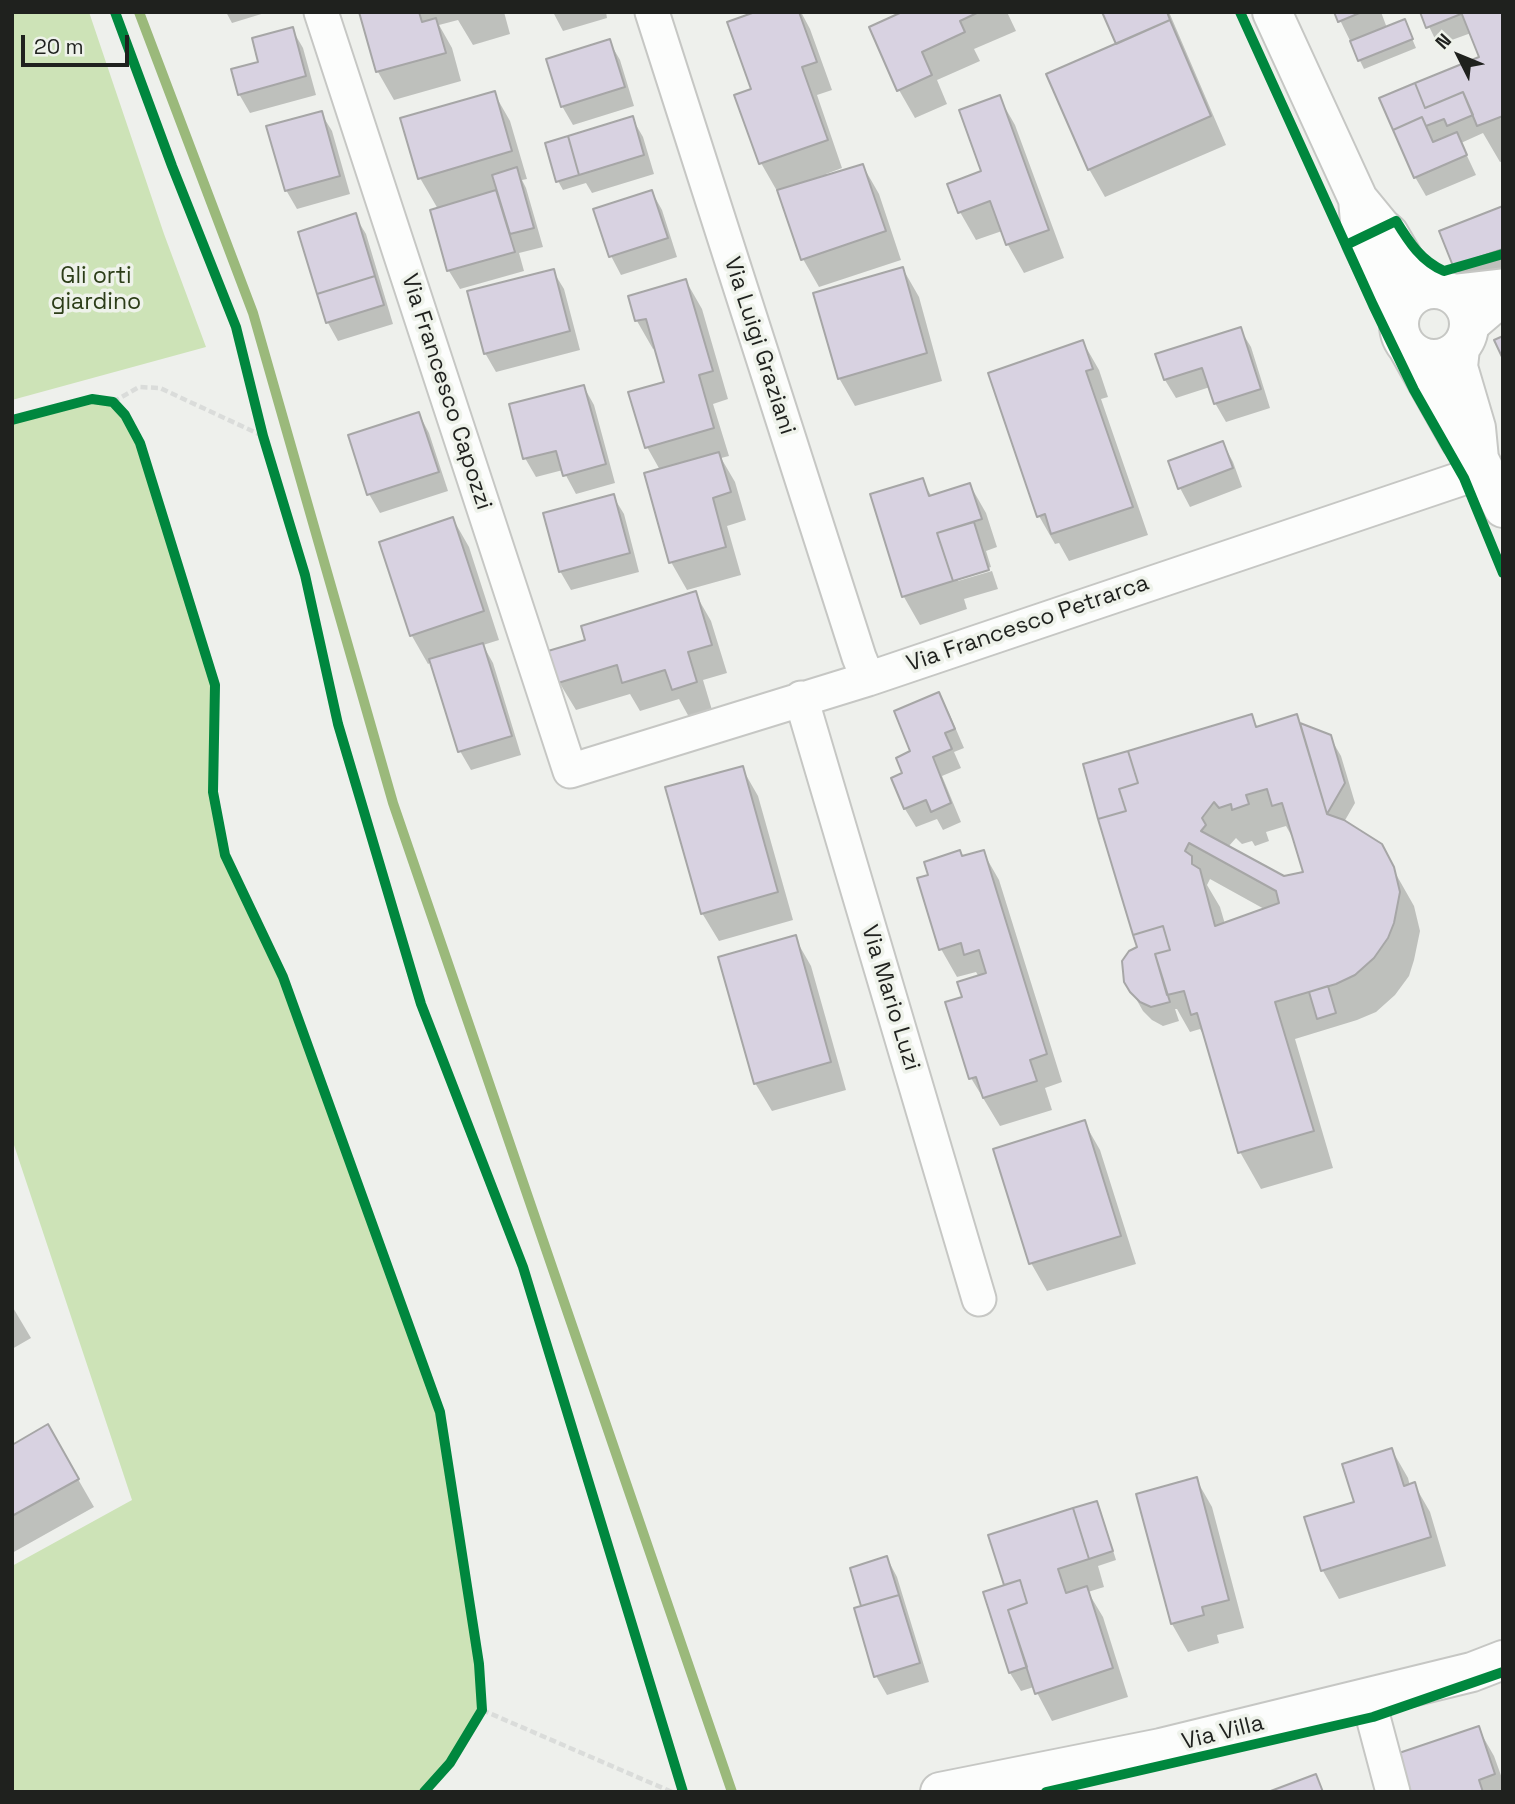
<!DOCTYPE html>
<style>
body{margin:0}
#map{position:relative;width:1515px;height:1804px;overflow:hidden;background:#eef0ec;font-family:"Space Grotesk",sans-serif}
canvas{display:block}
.frame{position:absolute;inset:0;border:14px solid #1f211e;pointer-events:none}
.north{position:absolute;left:1424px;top:21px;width:70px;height:70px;-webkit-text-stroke:5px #eef2ea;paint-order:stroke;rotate:313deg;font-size:19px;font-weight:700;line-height:28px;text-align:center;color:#1f211e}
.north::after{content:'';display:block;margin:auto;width:24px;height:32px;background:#1f211e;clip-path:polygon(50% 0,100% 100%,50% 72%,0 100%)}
.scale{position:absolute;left:21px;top:35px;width:108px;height:32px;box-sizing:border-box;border:4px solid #1f211e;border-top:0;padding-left:9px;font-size:21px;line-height:24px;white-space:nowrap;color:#1f211e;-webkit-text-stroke:5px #eef2ea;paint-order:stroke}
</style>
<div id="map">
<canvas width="1515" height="1804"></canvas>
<div class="frame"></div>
<div class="north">N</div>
<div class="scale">20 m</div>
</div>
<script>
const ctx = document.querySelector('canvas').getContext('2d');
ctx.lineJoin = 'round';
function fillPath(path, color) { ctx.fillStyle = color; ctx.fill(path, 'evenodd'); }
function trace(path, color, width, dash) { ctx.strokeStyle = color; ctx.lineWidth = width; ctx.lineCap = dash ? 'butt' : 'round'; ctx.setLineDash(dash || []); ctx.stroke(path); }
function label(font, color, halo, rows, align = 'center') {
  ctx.font = font + ' "Space Grotesk",sans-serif'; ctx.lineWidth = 7; ctx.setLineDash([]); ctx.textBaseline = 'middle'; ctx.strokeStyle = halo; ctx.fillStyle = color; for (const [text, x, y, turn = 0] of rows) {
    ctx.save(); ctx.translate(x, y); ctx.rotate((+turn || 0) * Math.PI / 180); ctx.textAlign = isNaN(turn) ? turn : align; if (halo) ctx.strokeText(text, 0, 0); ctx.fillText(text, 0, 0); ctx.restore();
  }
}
fillPath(new Path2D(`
 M12,12h77l75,222 42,113 -194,53z
 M92,399l21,3 12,13 15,28 75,242 -2,107 12,63 58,122 157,435 39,252 3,46 -32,53 -26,29h-412v-226l120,-66 -120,-361v-719z`), '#cde3b7');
fillPath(new Path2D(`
 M226,12h42l-36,11z
 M361,12h143l6,22 -37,11 -15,-25 -19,5 13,23 9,33 -67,19 -16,-28z
 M553,12h53l1,6 -44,13z
 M761,12h40l9,17 22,61 -15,5 25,73 -16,6 1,3 36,-11 16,28 22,66 -82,27 -16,-28 -24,-69 -2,1 -16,-28 -8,-73z
 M907,12h100l9,19 -42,18 6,12 -43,19 10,24 -32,14 -16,-28z
 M1104,12h65l57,133 -121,52 -16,-28 29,-124z
 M1336,12h45l6,16 18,-6 11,26 -52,21z
 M1422,12h81v149l-3,1 -17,-29 -22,10 15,32 -50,21 -11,-19 -34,-78 100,-41 -10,-25 -33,12z
 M292,29l11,19 13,47 -66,18 -11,-19 21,-31z
 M609,41l11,19 14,46 -61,19 -11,-19z
 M494,93l16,28 17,58 -5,1 4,8 17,59 -24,6 5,18 -64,18 -11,-18 -17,-60 6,-2 -18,-31z
 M999,97l16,28 49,133 -40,15 -16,-28 -6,-14 -26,9 -16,-28 -11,-27 35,-13z
 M321,113l11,18 18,63 -53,15 -11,-19z
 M632,118l11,19 11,37 -62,19 -6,-10 -23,7 -5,-9z
 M652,192l10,18 15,47 -56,18 -10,-19z
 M1503,207v85l-28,10 -21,-37z
 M355,216l11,18 27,90 -55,17 -10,-18 -28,-90z
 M903,269l16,28 23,84 -87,25 -16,-28z
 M553,271l11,18 16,61 -84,22 -11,-19z
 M686,281l16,28 26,90 -15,5 16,52 -8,2 14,24 11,38 -19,6 14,49 -54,15 -16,-28 -11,-92 -13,-23 19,-64 -10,-35 -3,1 -16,-28 -7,-24z
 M1240,329l11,18 19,61 -44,14 -11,-19 -5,-16 -34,11 -11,-18 -8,-25z
 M1083,342l16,28 9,27 -7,2 47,136 -79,26 -10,-18 -4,1 -16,-28z
 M584,387l10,18 21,78 -39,11 -13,-24 -27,7 -11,-19z
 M419,414l10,19 19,58 -68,22 -11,-19 -19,-58z
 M1223,443l10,19 9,25 -52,20 -10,-19z
 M922,480l10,17 38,-12 16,28 11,34 -11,4 5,16 -33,11v3l34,-10 6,18 -34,10 3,10 -47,16 -16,-28 -32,-102z
 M613,496l11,18 15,58 -68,18 -11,-19z
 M453,519l16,28 30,93 -16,5 10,18 28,92 -50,15 -11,-19 -28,-89 -4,2 -16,-28 -31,-93z
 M695,593l16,28 16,52 -24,7 9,30 -23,7 -10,-18 -39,12 -10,-17 -54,16 -17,-28z
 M939,694l10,19 15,35 -10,4 7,16 -19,8 19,46 -18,8 -6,-11 -21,8 -11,-18 -12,-30 12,-5z
 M1251,716l7,12 38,-11 6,9 28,11 11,19 14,47 -11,19 36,24 34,60 6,25 -6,29 -5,16 -14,19 -19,17 -19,8 -62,19 38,129 -72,21 -21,-37 -34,-113 -6,-10 -10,3 -13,-23h-2l4,12 -16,5 -11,-6 -9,-9 -17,-30 13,-33 -54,-182zM1286,826l9,16 10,31 -21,5 -56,-31 8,-9 6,6 10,-3 3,5 14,-5 -3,-9zM1210,879l56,31 -41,14 -5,-17 -13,-22z
 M742,768l16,28 35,124 -74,21 -17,-28z
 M983,852l16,28 63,202 -17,6 7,22 -52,16 -29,-48 -7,-80 15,-21 -3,-5 -19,5 -16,-28 -11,-73 33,-18z
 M795,938l16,28 35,124 -74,21 -17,-28z
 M1084,1122l16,28 36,114 -89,27 -16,-28z
 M12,1306l19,32 -19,11z
 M48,1427l46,80 -82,46v-106z
 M1392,1450l16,28 2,8 4,-2 16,28 16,54 -107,33 -16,-28 -16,-53 49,-15z
 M1196,1479l16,28 32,121 -27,7 2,8 -31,9 -16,-28 -34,-129z
 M1096,1503l5,9 15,48 -18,6 6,21 -16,5 15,25 25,80 -76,24 -18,-34 -13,4 -11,-18 -25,-80 22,-7 -17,-50z
 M887,1558l10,19 32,105 -42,13 -11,-19 -13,-69z
 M1478,1728l16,28 9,25v11h-92z`), '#0003');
trace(new Path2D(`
 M139,12l114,301 140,490 339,989`), '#9bb97b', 10);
const building = new Path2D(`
 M359,12h60l3,10 14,-4 10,35 -70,19z
 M755,12h44l18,50 -15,5 26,73 -69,24 -25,-69 17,-6 -24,-67z
 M902,12h77l-19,9 5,11 -43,20 10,23 -35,16 -28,-64z
 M1102,12h65l3,8 -54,24z
 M1334,12h28l-24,10z
 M1420,12h41v2l-35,14z
 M1461,12h42v104l-26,10 -14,-34 -38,16 -10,-25 64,-26z
 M1405,19l8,20 -55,22 -8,-20z
 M1170,20l41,96 -123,54 -42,-96z
 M293,27l13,49 -68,19 -7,-26 27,-7 -6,-24z
 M610,39l15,48 -64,20 -15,-48z
 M1415,83l10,25 38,-16 10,23 -26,11 -3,-7 -18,7 -4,-9 -29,13 -14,-32z
 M495,91l17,60 -94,28 -18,-61z
 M1000,95l49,135 -43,15 -16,-44 -32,12 -11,-29 34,-13 -22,-61z
 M322,111l18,65 -55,15 -19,-65z
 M633,116l11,39 -65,20 -11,-39z
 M1422,117l11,25 24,-10 10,23 -53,23 -21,-48z
 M568,136l11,39 -23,7 -11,-39z
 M863,164l23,67 -85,29 -24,-70z
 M517,167l17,61 -24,6 -18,-59z
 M496,190l19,62 -68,19 -17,-61z
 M652,190l16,48 -59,19 -16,-48z
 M1503,206v43l-50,17 -14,-35z
 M356,213l19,63 -58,18 -19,-62z
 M903,267l24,86 -89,26 -25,-86z
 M554,269l16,62 -86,23 -17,-63z
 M375,276l9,29 -58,18 -9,-29z
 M686,279l27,92 -14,4 15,53 -69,20 -17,-56 36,-10 -18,-63 -11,2 -7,-25z
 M1241,327l20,62 -47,15 -12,-36 -38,12 -9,-26z
 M1503,336v23l-9,-19z
 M1083,340l10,29 -7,2 47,136 -82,27 -6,-20 -8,3 -49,-144z
 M584,385l22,79 -43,12 -7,-25 -33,8 -14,-55z
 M419,412l20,60 -72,23 -19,-60z
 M1223,441l10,27 -55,21 -10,-28z
 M719,452l12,40 -18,6 13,49 -57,16 -25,-90z
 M923,478l6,18 41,-13 12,36 -45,14 16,48 -51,16 -32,-103z
 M614,494l16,59 -71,19 -16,-59z
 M453,517l31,94 -74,25 -31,-94z
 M974,522l15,48 -36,11 -16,-48z
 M696,591l16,54 -24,7 9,30 -25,8 -7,-20 -43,13 -5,-18 -59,18 -10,-32 37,-11 -4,-14z
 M483,643l29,93 -54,16 -29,-93z
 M939,692l16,37 -10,4 7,16 -19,8 18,46 -20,9 -5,-12 -22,9 -13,-31 11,-5 -6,-15 14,-7 -16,-40z
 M1252,714l4,13 41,-13 30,100 17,6 38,24 12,23 6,25 -6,31 -6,15 -14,20 -19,17 -19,9 -61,18 39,129 -76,22 -41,-140 -6,2 -7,-24 -17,4 -12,-41 15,-4 -7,-24 -30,9 -35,-116 28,-8 -7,-22 19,-6 -10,-32zM1267,789l5,17 10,-3 21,69 -19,4 -83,-45 5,-6 -4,-7 12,-16 5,6 12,-4 1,6 17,-6 -3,-9zM1189,843l87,48 3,12 -64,23 -15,-57 -8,-5v-8l-7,-5z
 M1300,723l31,12 14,48 -18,31z
 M1128,751l10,32 -19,6 7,22 -28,8 -15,-55z
 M743,766l35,126 -77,22 -36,-127z
 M960,850l2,6 22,-6 63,204 -17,6 7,21 -54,17 -7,-21 -7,2 -24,-77 17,-5 -5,-15 29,-9 -7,-23 -15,5 -3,-12 -22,7 -22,-72 11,-3 -4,-13z
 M1163,926l7,24 -15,4 15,48 -19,5 -11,-5 -10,-10 -6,-10 -2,-21 7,-10 8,-4 -4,-12z
 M796,935l35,127 -77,22 -36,-127z
 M1328,986l8,27 -19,6 -8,-27z
 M1085,1120l36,116 -92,28 -36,-115z
 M48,1424l31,55 -67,37v-71z
 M1392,1448l12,38 11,-4 16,55 -110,34 -17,-54 50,-15 -12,-38z
 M1197,1477l32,123 -27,7 2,8 -33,9 -35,-130z
 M1097,1501l16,50 -24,8 -16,-51z
 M1073,1508l16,51 -31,10 8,24 21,-7 26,82 -78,26 -27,-84 19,-7 -7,-23 -16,5 -16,-50z
 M887,1556l12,39 -38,11 -11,-38z
 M1020,1580l7,23 -19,7 19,57 -18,6 -26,-81z
 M899,1595l21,68 -46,14 -20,-69z
 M1479,1726l16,48 -16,6 4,12h-74l-13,-38z
 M1316,1774l7,18h-55z`);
fillPath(building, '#d8d2e1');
trace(building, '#a6a6a6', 2);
const minor = new Path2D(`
 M321,12l249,759 298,-92 616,-208
 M652,12l207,645 9,22
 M1450,292l53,-6
 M1469,328l34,-29
 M801,698l178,601
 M1365,1698l8,19 20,75`);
const tertiary = new Path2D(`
 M1272,12l86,187 23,28 8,7 21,36 20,18
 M1358,199l4,44 37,77
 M1399 324a35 35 0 1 1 70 0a35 35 0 1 1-70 0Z
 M1408,348l52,92 10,10
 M1460,348l-2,19 18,61 3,31 24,49
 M940,1792l221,-44 311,-76 31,-12`);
trace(minor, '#c6c7c4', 37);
trace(tertiary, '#c6c7c4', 42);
trace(new Path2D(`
 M113,402l26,-15 21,1 103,48
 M482,1710l190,82`), '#dadcda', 4.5, [7, 3.5]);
trace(minor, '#fcfdfc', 33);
trace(tertiary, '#fcfdfc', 38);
trace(new Path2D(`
 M115,12l57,154 64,161 27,109 42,139 33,149 83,280 102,263 160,525
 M1240,12l133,293 41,85 50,88 39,95
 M1346,245l50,-24c13,21 25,40 48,50l59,-17
 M12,420l80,-21 21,3 12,13 15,28 75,242 -2,107 12,63 58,122 157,435 39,252 3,46 -32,53 -26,29
 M1046,1792l327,-75 130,-45`), '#00873e', 10);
label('23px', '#2c3d18', '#eef2ea', [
 ["Gli orti",96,277],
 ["giardino",96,303]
]);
label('23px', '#1f211e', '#eef2ea', [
 ["Via Luigi Graziani",759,346,72],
 ["Via Francesco Capozzi",446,392,72],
 ["Via Francesco Petrarca",1028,624,-19],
 ["Via Mario Luzi",890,998,73],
 ["Via Villa",1223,1733,-14]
]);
</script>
